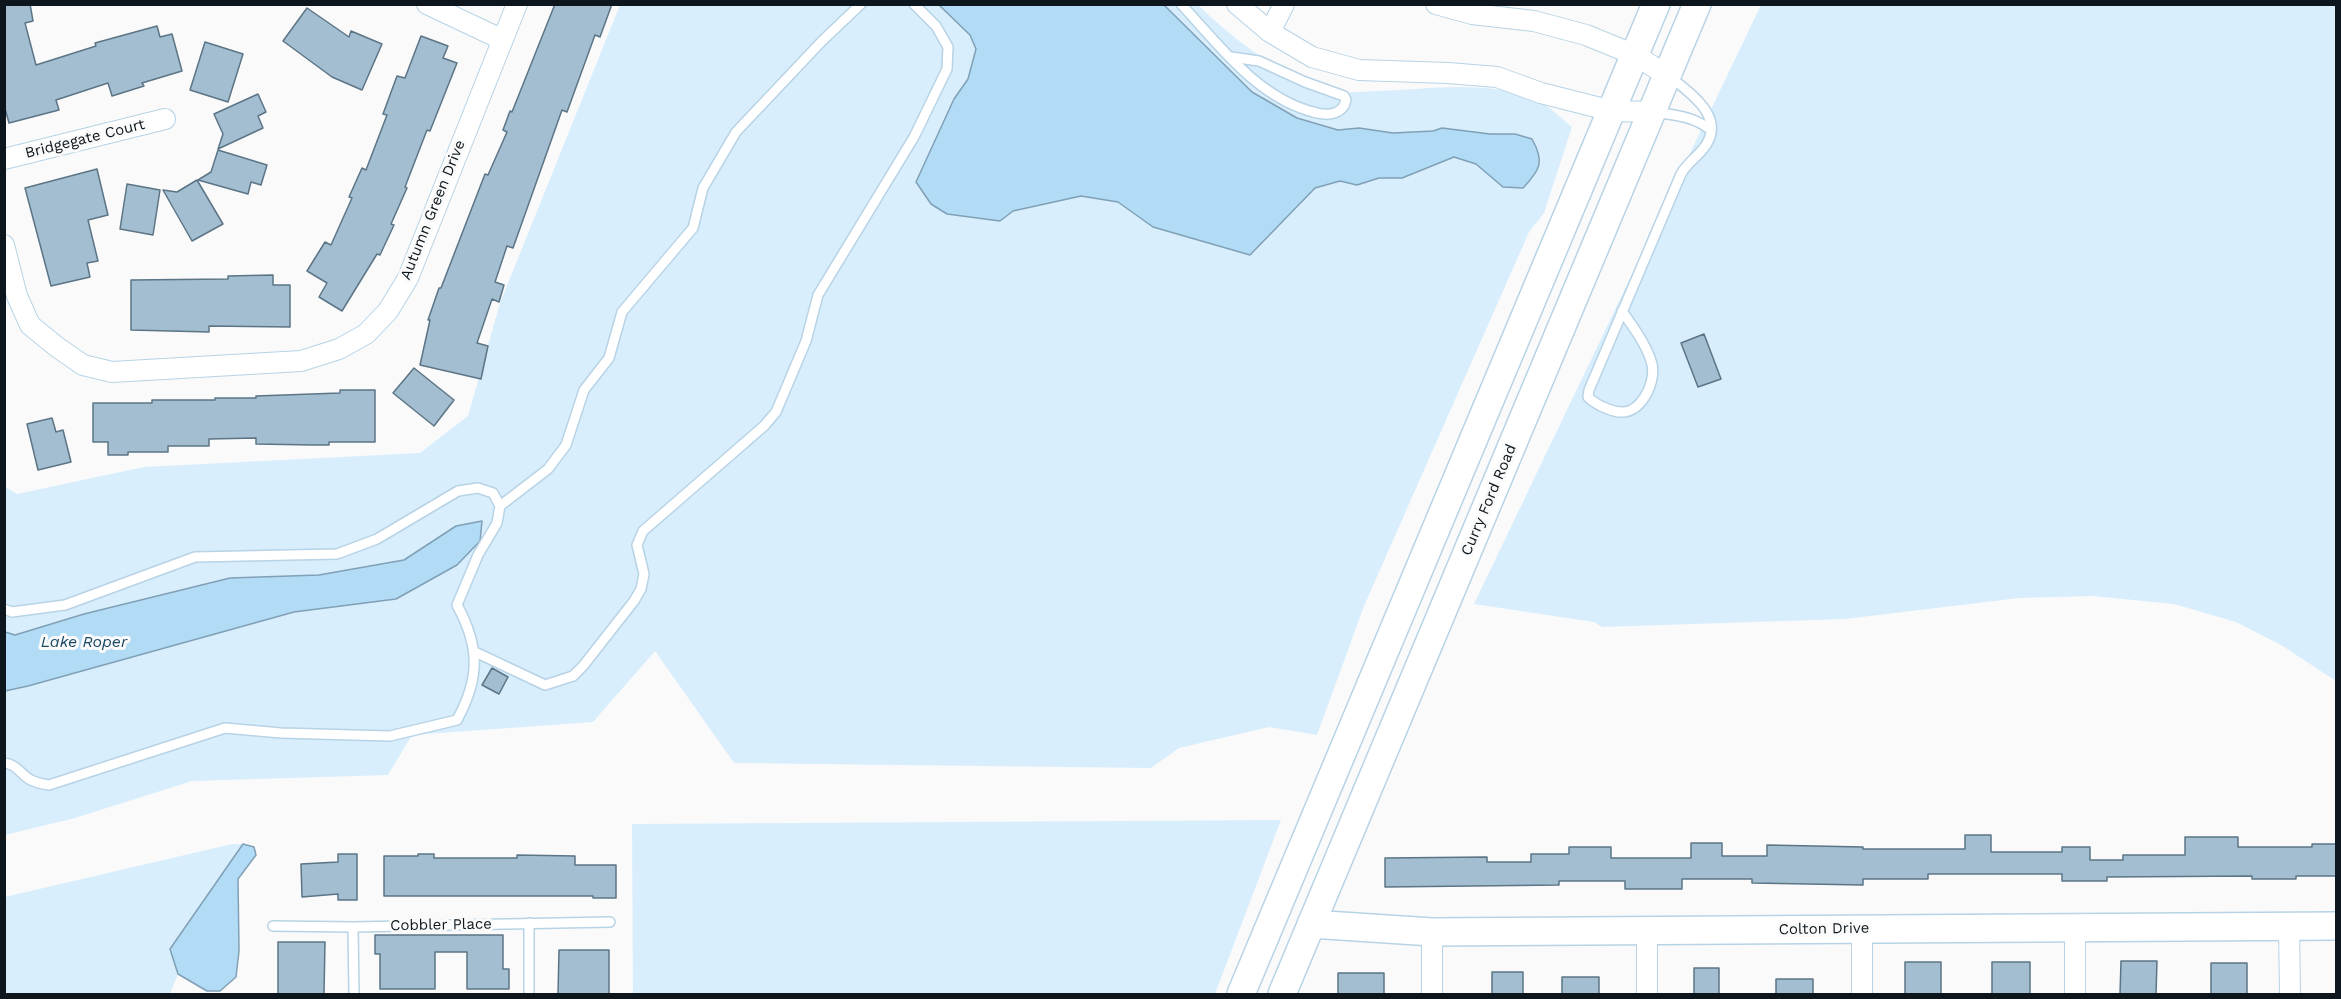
<!DOCTYPE html>
<style>
body{margin:0}
#map{position:relative;width:2341px;height:999px;overflow:hidden;background:#fafafa;font-family:"Work Sans",sans-serif}
canvas{display:block}
.frame{position:absolute;inset:0;border:6px solid #0c161c;pointer-events:none}
</style>
<div id="map">
<canvas width="2341" height="999"></canvas>
<div class="frame"></div>
</div>
<script>
const ctx = document.querySelector('canvas').getContext('2d');
ctx.lineJoin = 'round';
function fillPath(path, color) { ctx.fillStyle = color; ctx.fill(path, 'evenodd'); }
function trace(path, color, width, dash) { ctx.strokeStyle = color; ctx.lineWidth = width; ctx.lineCap = dash ? 'butt' : 'round'; ctx.setLineDash(dash || []); ctx.stroke(path); }
function label(font, color, halo, rows, align = 'center') {
  ctx.font = font + ' "Work Sans",sans-serif'; ctx.lineWidth = 6; ctx.setLineDash([]); ctx.textBaseline = 'middle'; ctx.strokeStyle = halo; ctx.fillStyle = color; for (const [text, x, y, turn = 0] of rows) {
    ctx.save(); ctx.translate(x, y); ctx.rotate((+turn || 0) * Math.PI / 180); ctx.textAlign = isNaN(turn) ? turn : align; if (halo) ctx.strokeText(text, 0, 0); ctx.fillText(text, 0, 0); ctx.restore();
  }
}
fillPath(new Path2D(`
 M620,5h578c41,39 90,78 147,87 10,1 22,-1 32,-1 55,-1 111,-13 162,11 12,5 23,17 33,25l-28,86 -15,19 -165,374 -47,129 -48,-8 -90,21 -28,20 -417,-5 -79,-112 -62,71 -181,13 -24,40 -196,6 -117,37 -70,17 -1,-349 13,8 127,-27 276,-14 48,-37 32,-113z
 M1761,5h575v676l-55,-36 -45,-23 -62,-18 -81,-8 -74,2 -174,21 -243,8 -8,-5 -120,-18z
 M1281,820l-66,174h-582l-1,-170z
 M232,844h11l-73,105 8,25 -8,20h-165v-97z`), '#d8eefd');
const water = new Path2D(`
 M939,5h225l88,87 45,26 41,12 21,-2 34,5 40,-2 9,-3 48,6h25l17,5c13,23 8,31 -9,49l-20,-1 -27,-23 -22,-7 -52,21h-23l-22,7 -17,-4 -25,7 -65,67 -97,-28 -35,-25 -37,-6 -68,15 -13,10 -53,-7 -16,-10 -15,-22 38,-83 14,-20 8,-30 -6,-14z
 M482,521l-2,20 -23,24 -61,34 -102,13 -266,74 -23,5v-59l10,3 69,-21 146,-36 89,-3 85,-15 52,-34z
 M243,844l11,3 2,8 -18,24 1,72 -3,26 -16,14h-13l-29,-17 -8,-25z`);
fillPath(water, '#b2dbf6');
trace(water, '#80a0b5', 1.5);
const building = new Path2D(`
 M4,4h26l3,17 -8,2 11,42 60,-19 -1,-3 62,-17 3,11 12,-3 10,37 -40,12 2,3 -32,10 -4,-13 -52,17 3,10 -50,13 -5,-18z
 M555,4h57l-12,33 -5,-2 -28,77 -5,-2 -49,138 -6,-2 -12,36 9,3 -5,17 -7,-3 -15,44 11,3 -7,33 -61,-14 10,-45h-2l11,-32h2l44,-114 3,1 19,-43 -4,-2 7,-19 2,1z
 M307,8l42,29 2,-6 31,13 -20,46 -30,-13 -49,-36z
 M421,36l27,10 -5,12 14,5 -27,68 -3,-1 -22,57 2,1 -16,36 3,1 -14,30 -3,-1 -35,57 -23,-14 8,-14 -20,-12 18,-29 6,3 21,-47 -3,-1 13,-29 4,2 21,-55 -4,-1 14,-38 8,2z
 M205,42l38,12 -15,48 -38,-12z
 M258,94l8,18 -8,4 5,12 -45,21 5,-15 -9,-20z
 M218,150l49,15 -6,20 -10,-3 -3,12 -50,-14 13,-8z
 M97,169l11,46 -20,5 10,41 -11,2 3,14 -39,9 -26,-98z
 M197,180l26,44 -31,17 -29,-51 14,2z
 M127,184l33,6 -7,45 -33,-6z
 M273,275v10h17v42l-81,-1v6l-78,-2v-50l97,-1v-3z
 M1704,334l17,45 -23,8 -17,-44z
 M414,368l40,32 -20,26 -41,-33z
 M340,390h35v52h-46v3h-16l-57,-1v-6l-47,1v7h-41v6h-40v3h-20v-13h-15v-39h59v-3h63v-2h41v-2l84,-3z
 M52,418l4,14 7,-2 8,32 -33,8 -11,-46z
 M492,668l16,9 -9,17 -17,-9z
 M1965,835h26v17h71v-5h28v13h33v-5h62v-18h53v10h74v-3h25v32h-41v3h-44v-3l-145,1v4h-45v-7h-134v5h-65v6l-111,-2v-4h-70v10h-57v-8h-66v4l-174,2v-29l102,-1v5h44v-8h38v-7h42v11h80v-15h31v13h45v-11l96,2v2h102z
 M338,854h19v46h-19v-6l-36,3 -1,-33 37,-2z
 M418,854h16v4h83v-3l58,1v9h41v33h-23v-2h-209v-40h34z
 M375,935h128v34h6v20h-42v-37h-32v37h-55v-35h-5z
 M278,942h47l-1,52h-46z
 M559,950h50v44h-51z
 M2121,961h36l-1,33h-36z
 M1905,962h36v32h-36z
 M1992,962h38v32h-38z
 M2211,963h36v31h-36z
 M1694,968h25v26h-25z
 M1492,972h31v22h-31z
 M1338,973h46v21h-46z
 M1562,977h37v17h-37z
 M1776,979h37v15h-37z`);
fillPath(building, '#a3bed0');
trace(building, '#5c7586', 1.5);
const lane = new Path2D(`
 M1181,4c39,42 78,96 136,109 12,3 26,1 29,-13l-2,-4 -39,-14 -46,-21 -28,-4
 M1654,112c21,3 39,4 57,18
 M1622,311c11,16 25,34 30,53 2,10 0,18 -4,27 -9,18 -21,26 -40,18 -8,-3 -14,-6 -20,-12l1,-7 92,-216c6,-11 15,-16 22,-25 25,-30 -12,-56 -33,-72
 M500,506l48,-37 18,-24 18,-55 25,-32 13,-46 71,-84 10,-40 33,-56 86,-91 39,-37
 M4,609l8,3 53,-7 130,-48 142,-3 40,-15 81,-48 20,-3 15,5 7,13 -3,17 -19,32 -21,50c23,42 23,73 0,115l-67,16 -109,-3 -56,-5 -176,57c-7,-1 -13,-2 -20,-6 -9,-6 -13,-15 -25,-16
 M475,652l70,33 28,-9 10,-10 51,-65 7,-12 3,-15 -7,-29 6,-14 121,-105 12,-14 30,-71 12,-46 96,-158 33,-68 1,-22 -12,-21 -22,-22
 M529,923v71
 M273,926l80,1 257,-5
 M353,927l1,67`);
const street = new Path2D(`
 M427,4l74,35
 M1237,4l33,28 42,25 47,13 89,3 49,4 44,16 71,18 41,1
 M1436,4l36,10 62,7 52,14 49,20 33,21
 M1270,32l14,-28
 M4,159l161,-40
 M4,245l13,51 13,29 27,22 26,18 29,7 189,-11 38,-12 27,-15 22,-23 20,-33 109,-274
 M2289,926l1,68
 M2075,927v67
 M1862,928v66
 M1647,931v63
 M1432,932v62`);
const secondary = new Path2D(`
 M1311,924l121,8 904,-6
 M1241,994l415,-990
 M1282,994l415,-990`);
trace(lane, '#b7d3e5', 12);
trace(street, '#b7d3e5', 22);
trace(secondary, '#b7d3e5', 30);
trace(lane, '#fff', 9);
trace(street, '#fff', 20);
trace(secondary, '#fff', 27);
label('15px', '#0c161c', '#fafafa', [
 ["Bridgegate Court",85,139,-14],
 ["Autumn Green Drive",433,210,-68],
 ["Curry Ford Road",1489,500,-67],
 ["Cobbler Place",441,925,-1],
 ["Colton Drive",1824,929,-1]
]);
label('italic 16px', '#174964', '#fafafa', [
 ["Lake Roper",84,642]
]);
</script>
